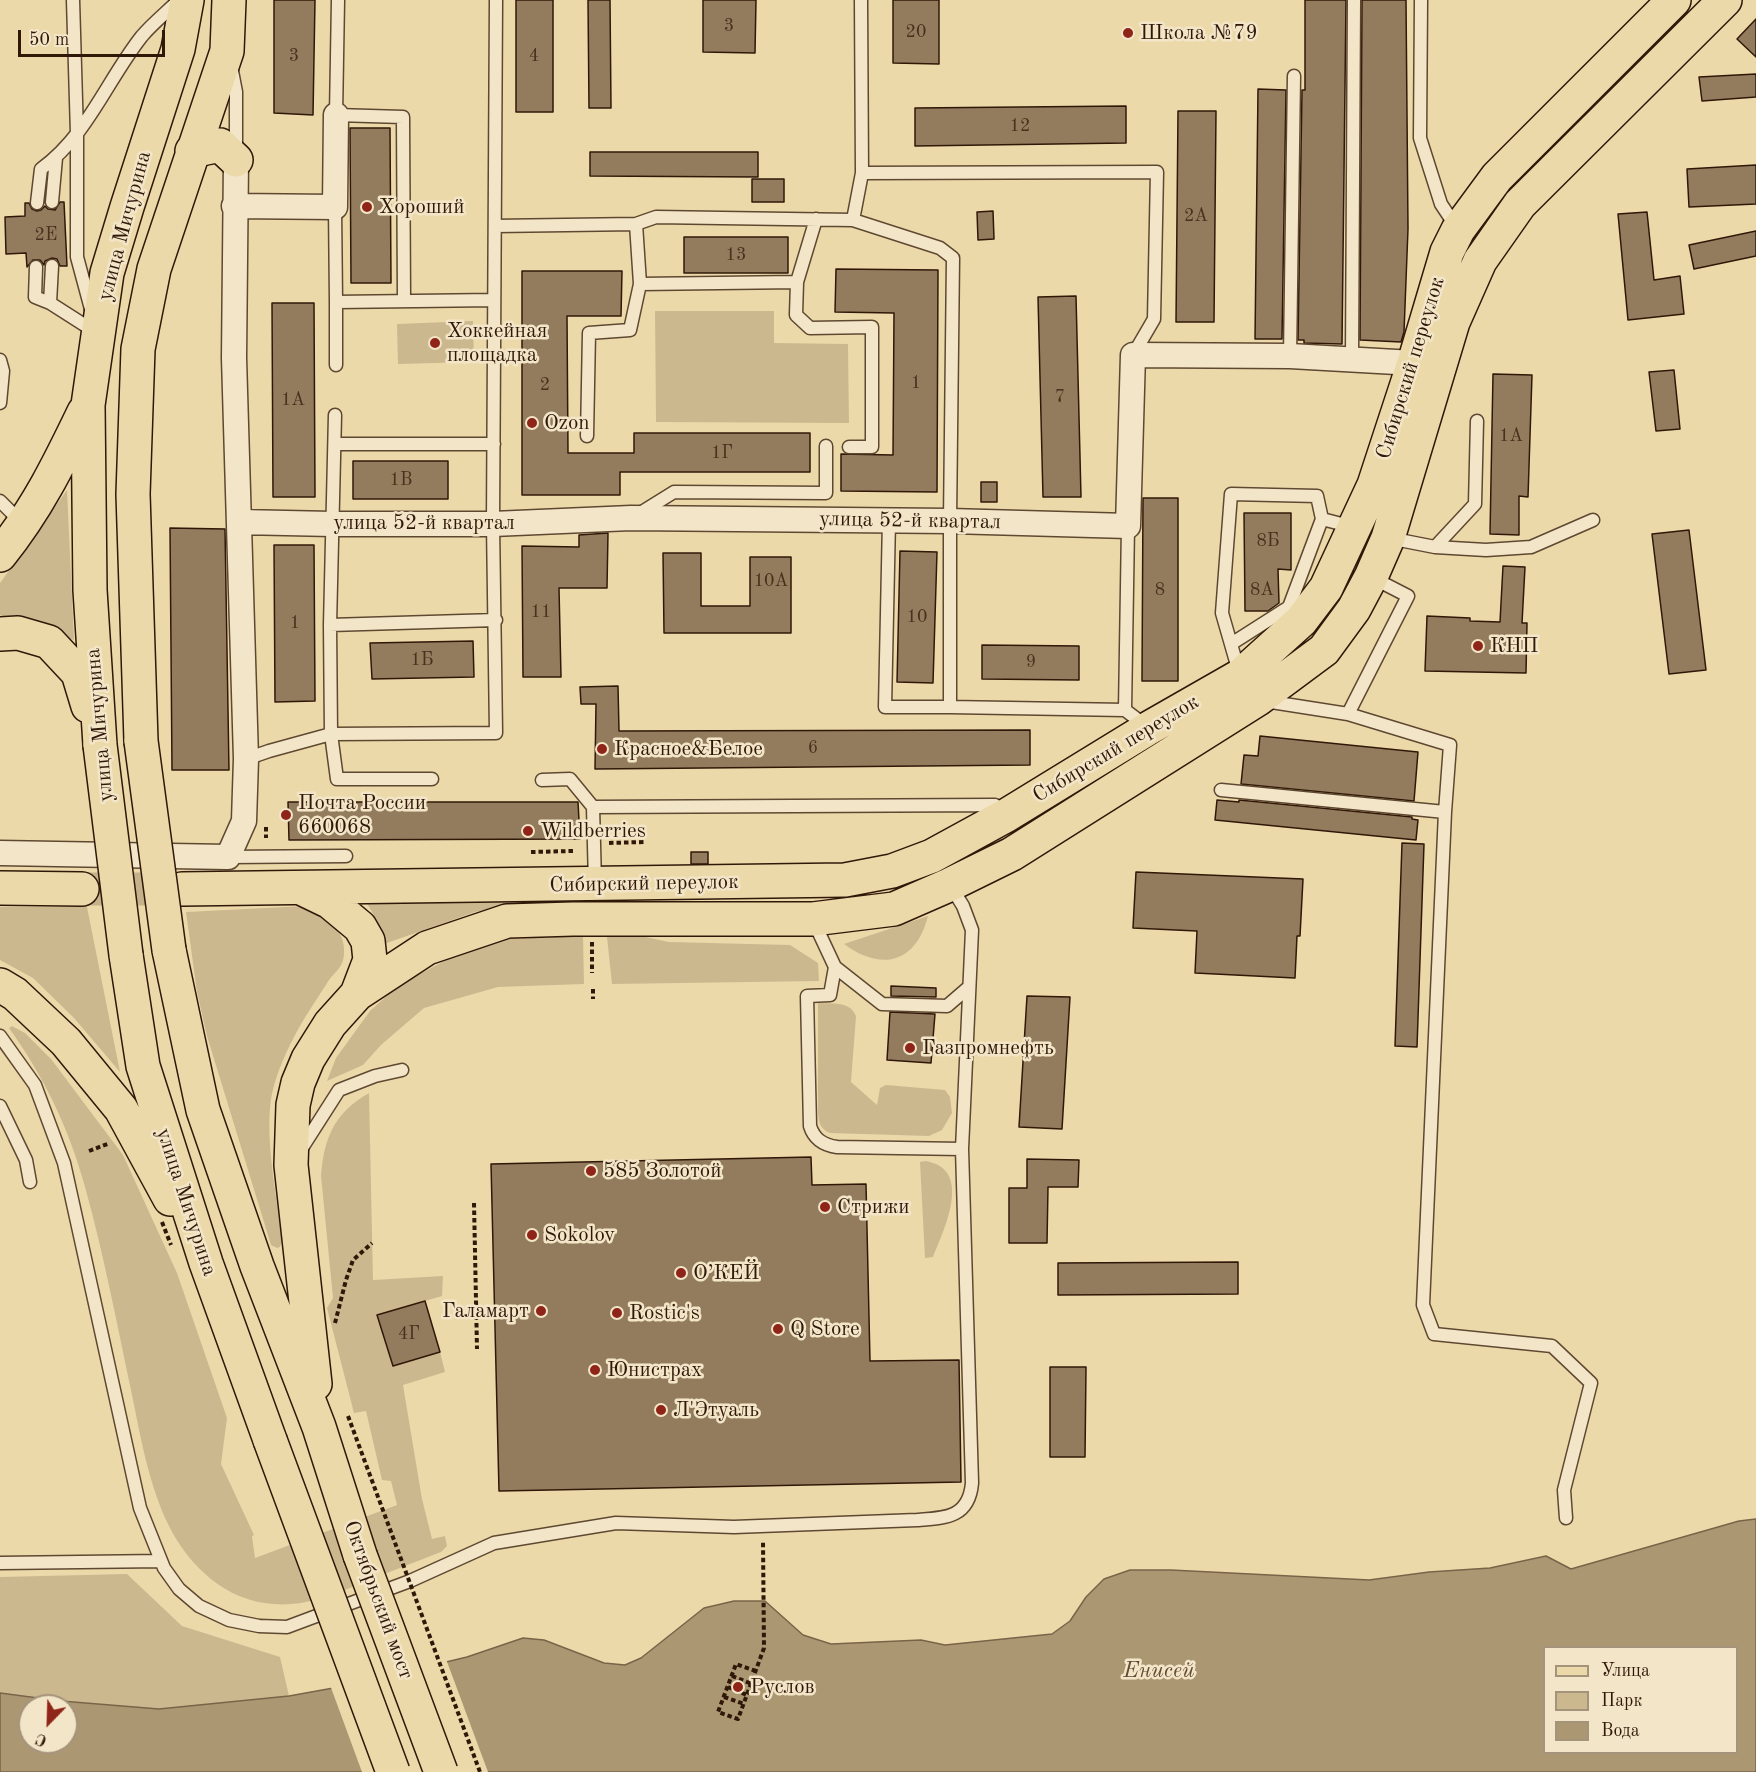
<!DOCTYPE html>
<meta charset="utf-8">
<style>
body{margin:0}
#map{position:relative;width:1756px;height:1772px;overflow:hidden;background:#ecd9aa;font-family:"Old Standard TT",serif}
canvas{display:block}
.legend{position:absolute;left:1543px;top:1646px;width:195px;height:108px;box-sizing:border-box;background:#f3e6c8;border:2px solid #a5947c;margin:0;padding:8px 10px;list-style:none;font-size:18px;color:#301809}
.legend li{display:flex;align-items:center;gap:12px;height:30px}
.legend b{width:30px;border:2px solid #a5947c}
.north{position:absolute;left:18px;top:1694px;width:60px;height:60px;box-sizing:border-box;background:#f3e6c8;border:2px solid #a5947c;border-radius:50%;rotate:203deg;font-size:16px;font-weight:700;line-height:24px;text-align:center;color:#301809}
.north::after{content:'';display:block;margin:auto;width:21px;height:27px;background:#8f2418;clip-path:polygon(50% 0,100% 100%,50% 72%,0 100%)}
.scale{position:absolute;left:18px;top:30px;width:147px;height:27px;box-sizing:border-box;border:3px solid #301809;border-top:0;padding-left:8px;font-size:18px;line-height:21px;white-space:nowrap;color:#301809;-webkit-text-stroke:4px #f3e6c8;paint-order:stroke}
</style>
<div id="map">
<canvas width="1756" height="1772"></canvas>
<ul class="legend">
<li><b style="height:8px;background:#ecd9aa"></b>Улица</li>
<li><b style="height:16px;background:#ccb88f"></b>Парк</li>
<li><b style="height:16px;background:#ac9773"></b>Вода</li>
</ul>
<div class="north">С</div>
<div class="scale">50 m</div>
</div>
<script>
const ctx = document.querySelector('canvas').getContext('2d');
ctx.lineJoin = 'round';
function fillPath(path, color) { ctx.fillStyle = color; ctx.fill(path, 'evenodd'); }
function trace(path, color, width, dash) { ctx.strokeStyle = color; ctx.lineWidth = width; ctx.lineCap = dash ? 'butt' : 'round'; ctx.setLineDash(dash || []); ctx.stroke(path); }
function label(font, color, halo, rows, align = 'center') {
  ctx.font = font + ' "Old Standard TT",serif'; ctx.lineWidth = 5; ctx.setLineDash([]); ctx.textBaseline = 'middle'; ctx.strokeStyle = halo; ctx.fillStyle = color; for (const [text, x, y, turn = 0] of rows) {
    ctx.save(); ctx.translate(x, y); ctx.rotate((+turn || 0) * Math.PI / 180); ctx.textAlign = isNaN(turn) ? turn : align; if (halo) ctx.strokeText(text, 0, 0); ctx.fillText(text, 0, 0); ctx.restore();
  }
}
fillPath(new Path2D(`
 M655,311h119v32l74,1 1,79 -193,-1z
 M473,321l1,41 -76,2 -1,-40z
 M67,490l7,150 -74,-25v-32z
 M476,896l41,7 -42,9 -91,32 -4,-18 -15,-26z
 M306,906c19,8 40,25 38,47 0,13 -8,18 -15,27 -12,19 -26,39 -36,59 -9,17 -19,41 -22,60 -6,43 6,98 11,141l-2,7 -3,1 -6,-3 -64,-209 -10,-44 -11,-80z
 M0,907h87l33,165 -46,-54 -41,-40 -33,-18z
 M928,916c-12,47 -46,56 -84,28z
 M583,936l1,48 -86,3 -74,21 -43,37 -18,20 -36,16 9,-23 34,-47 29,-26 51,-27 57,-19z
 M641,936l28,6 121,3 28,18 1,18 -207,3 -5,-47z
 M818,1003c15,1 32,-2 38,13l-5,66 26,23 3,-17 6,-3 59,5 5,7 2,16 -10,17 -13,6 -99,-3c-10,-4 -11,-10 -12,-20z
 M12,1026l13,7 26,26 72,96 54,118 50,145 -6,46 33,71 -2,1 3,22 142,-53 -6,-24 -9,-1 -16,-69 -12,2 -27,-105 6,-10 -12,-122c3,-38 13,-63 48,-83l4,187 70,-4 -1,20 -65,19 16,51 47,-14 5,20 -42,13 19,114 10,40 13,-3 2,10 -6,6c-24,9 -48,19 -72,28 -31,13 -62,27 -96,24 -47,-3 -84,-38 -104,-78 -20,-40 -28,-87 -37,-131 -15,-70 -28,-140 -47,-208 -16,-59 -41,-110 -76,-159z
 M925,1161c49,7 19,69 8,96l-8,1 -5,-96z
 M127,1574l55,52 98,31 9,39 -130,13 -98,-8 -61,-8v-116z`), '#ccb88f');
const water = new Path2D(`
 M1756,1519v253h-1756v-79l61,8 98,8 130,-13 61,-11 117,-28 56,-19 21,2 60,23 21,2 16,-7 63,-50 30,-7h31l38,34 28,9 90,-4 24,5 107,-11 18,-13 16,-24 18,-18 26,-9h41l198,10 60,-8 61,-4 56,-12 25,13 168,-48zM1544,1648h192v104h-192zM30,1706h36v36h-36z`);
fillPath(water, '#ac9773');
trace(water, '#7a6449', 1.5);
fillPath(new Path2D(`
 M446,1659l42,113h-126l-32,-87z`), '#ecd9aa');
const building = new Path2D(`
 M274,0h41l-2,115 -39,-2z
 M516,0h37v112h-37z
 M588,0h22l1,108h-22z
 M703,0h53l-1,53 -52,-1z
 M893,0h46v64l-46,-1z
 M1305,0h41l-4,344 -38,-1v-3h-6l4,-250h3z
 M1362,0h44l2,229 -4,103 -3,10 -41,-2z
 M1756,19v38l-19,-18z
 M1756,74v23l-54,4 -3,-24z
 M1258,89l28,1 -4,249h-27z
 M1126,106v37l-211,3v-38z
 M1178,111h38l-2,211h-38z
 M350,128h40l1,155h-40z
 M590,152h168v25l-168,-1z
 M1756,165v39l-67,3 -2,-38z
 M752,179h32v23h-32z
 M60,202h4l3,64h-7l-3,-7 -5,-1 -7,3 -1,4 -4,-5h-7l-6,7 -1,-14 -20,1 -1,-37 20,-1v-13h4l3,6 5,2 4,-1 4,-4 3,3 7,1z
 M993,211l1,28 -16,1 -1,-28z
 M1647,212l7,68 26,-4 4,38 -56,6 -10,-106z
 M1756,231v25l-62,13 -5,-24z
 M684,237h104v36h-104z
 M836,269l102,1 -1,222 -96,-1v-37l52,1 1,-142 -59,-1z
 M522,271h100l-1,45h-54l1,137h66v-20h176v39h-190v23h-98z
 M1076,296l5,201h-38l-5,-200z
 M272,303h42l1,194h-42z
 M1674,370l6,59 -24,2 -7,-59z
 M1493,374l39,1 -4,122 -9,-1v39l-29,-1z
 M353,461h95v38h-95z
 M981,482h16v20h-16z
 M1143,498h35v183h-36z
 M1244,513h47v57l-13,-1 1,34 -11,8h-23z
 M170,528l55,1 4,241h-57z
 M1689,530l17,140 -37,4 -17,-140z
 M608,533l-1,55h-48l2,89h-38l-1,-131 57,1v-12z
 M274,545h40l1,156 -40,1z
 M900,551l37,1 -4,131 -36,-1z
 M663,553h38v53h49v-49h41v76h-127z
 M1503,566l22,1 -3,56h5l-1,50 -101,-2 2,-55 43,2v3l30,1z
 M473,641l1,36 -102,2 -2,-36z
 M982,645l97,1v34l-97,-1z
 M618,686l1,45 411,-1v35l-435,4 1,-65h-15l-1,-17z
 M1260,736l158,16 -4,49 -173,-17 3,-29 14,1z
 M1217,800l22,2v-2l173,17v2l6,1 -2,20 -201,-20z
 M288,802h290l2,37 -291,1z
 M1402,843l22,1 -7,203 -22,-1z
 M691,852h17v12h-17z
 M1136,872l167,7 -3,57h-3l-2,42 -100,-5 2,-42 -64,-3z
 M891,986l45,2v9l-45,-1z
 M1027,996l43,1 -8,132 -43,-2z
 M890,1012l45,2 -4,49 -44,-3z
 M811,1157l1,28 54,-1 4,177 89,-1 2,122 -462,9 -8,-327z
 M1027,1159l52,1 -1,27h-30l-1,56h-38v-55h18z
 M1238,1262v32l-180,1v-32z
 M425,1301l15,51 -47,14 -16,-51z
 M1050,1367h36l-1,90h-35z`);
fillPath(building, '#927c5d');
trace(building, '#301809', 1.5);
trace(new Path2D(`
 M82,889h100`), '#c6b28a', 33, [33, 16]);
const service = new Path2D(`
 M73,0l4,134v123l14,52
 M338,0l-2,115 67,2 1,183
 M861,0l1,173 295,-1 -3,147 -21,36
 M1421,0l-1,138 21,66 16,24
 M231,66l5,26v61
 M52,202l4,-44
 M37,203l4,-34c47,-34 66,-89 101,-133 11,-13 25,-24 37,-36
 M335,207l1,95 158,-2
 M816,219l-19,63 -1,33 14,13 62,-1v120h-23
 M853,220l87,28 13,10 -3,263v186l175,3 21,16
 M495,226l141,-2 20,-7 197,3 9,-47
 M36,267l-1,30 15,6 47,30
 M640,284l157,-2
 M336,302v63
 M50,303l2,-37
 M1290,356l4,-280
 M1352,359l2,-359
 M0,360l3,11 -3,32
 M587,436l2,-103 41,-3 10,-46 -4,-60
 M335,444h159
 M0,501l21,21
 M637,515l37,-23 152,1v-47
 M889,520l-4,187h65
 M1389,538l46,9 51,3 45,-3 62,-27
 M1435,547l40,-43 2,-83
 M330,625l166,-5
 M1231,644l58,-37 33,-88
 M1239,672l-17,-59 9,-119 86,2 5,23 31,8
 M1265,701l83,13 102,31 -5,67 -22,493 11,29 118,12 39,37 -27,107 2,28
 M1125,710l3,-184
 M1348,714l60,-118 -35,-18
 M246,759l23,-8 62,-17 -1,-109 5,-210
 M432,779h-95l-6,-45 165,-1 -3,-209 3,-524
 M542,780l28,-1 23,28
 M1221,790l224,22
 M228,857l118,-1
 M595,883l-2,-76 402,-2 8,7
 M813,920l22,47 47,37 65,2 22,-19
 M835,967l-5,28 -23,1 3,130c4,13 13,19 27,21l125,2
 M0,1036l35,49 29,78 76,345 24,60 15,21 20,17 30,14 30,6 28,1 123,-46 84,-38 122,-20 118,4 183,-7c28,-2 52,-2 55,-37l-10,-334 10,-219 -9,-24 -13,-21
 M0,1106l26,54 4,22
 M300,1151l39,-61 36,-14 27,-6
 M0,1563l161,-2`);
const minor = new Path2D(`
 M234,206l101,1 1,-92
 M240,522l92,2h161l138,-6 319,3 178,5 5,-171 157,1 124,7
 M0,853l228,4 16,-36 2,-62 -12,-401 2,-198`);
const primary = new Path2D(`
 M192,151l28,-6 16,15
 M0,555c37,-46 59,-91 84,-143
 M0,634l18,-1 31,9 29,31 10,33
 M141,741l-8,-247 5,-145 16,-80 73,-218 2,-51
 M100,745l-10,-155 -2,-185 19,-132 20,-66 51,-158 9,-49
 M0,888l82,1
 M182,889c221,-1 442,-4 663,-9l47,-9 40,-15 75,-41 142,-87 91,-52 61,-55 25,-33 48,-103 40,-122 33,-111 11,-22 39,-53 177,-177
 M303,889l27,13 30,25 8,14 2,19 -13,34 -27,30 -22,35 -10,24 -5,22 -2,60 24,219
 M169,950l34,160 54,156 62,161 41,128
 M126,955l17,111 63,197 64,177
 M0,985l15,9 51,48 55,67 49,90
 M357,994l70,-46 80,-27 66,-2h240l81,-10 55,-24 63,-31 246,-155 66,-49 30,-41 17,-32 17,-39 65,-216 27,-61 40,-57 205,-204`);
trace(service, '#5f4831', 15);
trace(minor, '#5f4831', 27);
trace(primary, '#301809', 36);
trace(new Path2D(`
 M266,827v11
 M609,843l35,-1
 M531,852l42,-1
 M592,942v31
 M593,989v10
 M89,1151l21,-8
 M474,1203l3,146
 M162,1222l9,23
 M335,1323l11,-43 7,-20 19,-17
 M756,1671l-20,-7 -18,48 20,7 26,-71 -1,-107
 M732,1676l20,8
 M728,1687l19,8
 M724,1697l20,7`), '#301809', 4, [4.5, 3]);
trace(service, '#f3e6c8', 12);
trace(minor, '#f3e6c8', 24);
trace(primary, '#ecd9aa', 33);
const primaryBridge = new Path2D(`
 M141,741l28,209
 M100,745l26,210
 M270,1440l123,332
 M360,1555l81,217`);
trace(primaryBridge, '#301809', 36, []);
trace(new Path2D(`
 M348,1416l132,356`), '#301809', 4, [4.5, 3]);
trace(primaryBridge, '#ecd9aa', 33);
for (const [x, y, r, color] of [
 [1128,33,6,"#8f2418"],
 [367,207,6,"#8f2418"],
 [435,343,6,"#8f2418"],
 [532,423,6,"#8f2418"],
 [1478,646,6,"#8f2418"],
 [602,749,6,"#8f2418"],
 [286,815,6,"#8f2418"],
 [528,831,6,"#8f2418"],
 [910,1048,6,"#8f2418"],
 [591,1171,6,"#8f2418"],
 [825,1207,6,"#8f2418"],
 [532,1235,6,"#8f2418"],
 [681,1273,6,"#8f2418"],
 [541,1311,6,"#8f2418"],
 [617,1313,6,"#8f2418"],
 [778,1329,6,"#8f2418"],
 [595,1370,6,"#8f2418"],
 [661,1410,6,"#8f2418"],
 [738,1687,6,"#8f2418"]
]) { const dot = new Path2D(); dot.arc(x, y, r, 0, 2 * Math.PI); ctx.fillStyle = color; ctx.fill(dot); trace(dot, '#f3e6c8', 2); }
label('18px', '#48311e', null, [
 ["3",729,26],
 ["20",916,32],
 ["3",294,56],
 ["4",534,56],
 ["12",1020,126],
 ["2А",1196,216],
 ["2Е",46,235],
 ["13",736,255],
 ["1",916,383],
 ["2",545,385],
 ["7",1060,397],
 ["1А",293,400],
 ["1А",1511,436],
 ["1Г",722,453],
 ["1В",401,480],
 ["8Б",1268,541],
 ["10А",771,581],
 ["8",1160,590],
 ["8А",1262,590],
 ["11",541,612],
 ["10",917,617],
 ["1",295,623],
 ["1Б",422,660],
 ["9",1031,662],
 ["6",813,748],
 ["4Г",409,1334]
]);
label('21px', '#301809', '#f3e6c8', [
 ["Школа №79",1140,33],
 ["Хороший",379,207],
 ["Хоккейная",447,331],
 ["площадка",447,355],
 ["Ozon",544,423],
 ["КНП",1490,646],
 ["Красное&Белое",614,749],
 ["Почта России",298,803],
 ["660068",298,827],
 ["Wildberries",540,831],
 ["Газпромнефть",922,1048],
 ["585 Золотой",603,1171],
 ["Стрижи",837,1207],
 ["Sokolov",544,1235],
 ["О’КЕЙ",693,1273],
 ["Галамарт",529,1311,"right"],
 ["Rostic's",629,1313],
 ["Q Store",790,1329],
 ["Юнистрах",607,1370],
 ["Л'Этуаль",673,1410],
 ["Руслов",750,1687]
], 'left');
label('21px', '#301809', '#f3e6c8', [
 ["улица Мичурина",125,226,-75],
 ["Сибирский переулок",1411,368,-73],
 ["улица 52-й квартал",910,521,1],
 ["улица 52-й квартал",424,523],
 ["улица Мичурина",100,725,-95],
 ["Сибирский переулок",1116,749,-31],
 ["Сибирский переулок",644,884,-1],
 ["улица Мичурина",186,1202,72],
 ["Октябрьский мост",378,1600,70]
]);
label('italic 22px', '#624b33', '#f3e6c8', [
 ["Енисей",1159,1671]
]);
</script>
